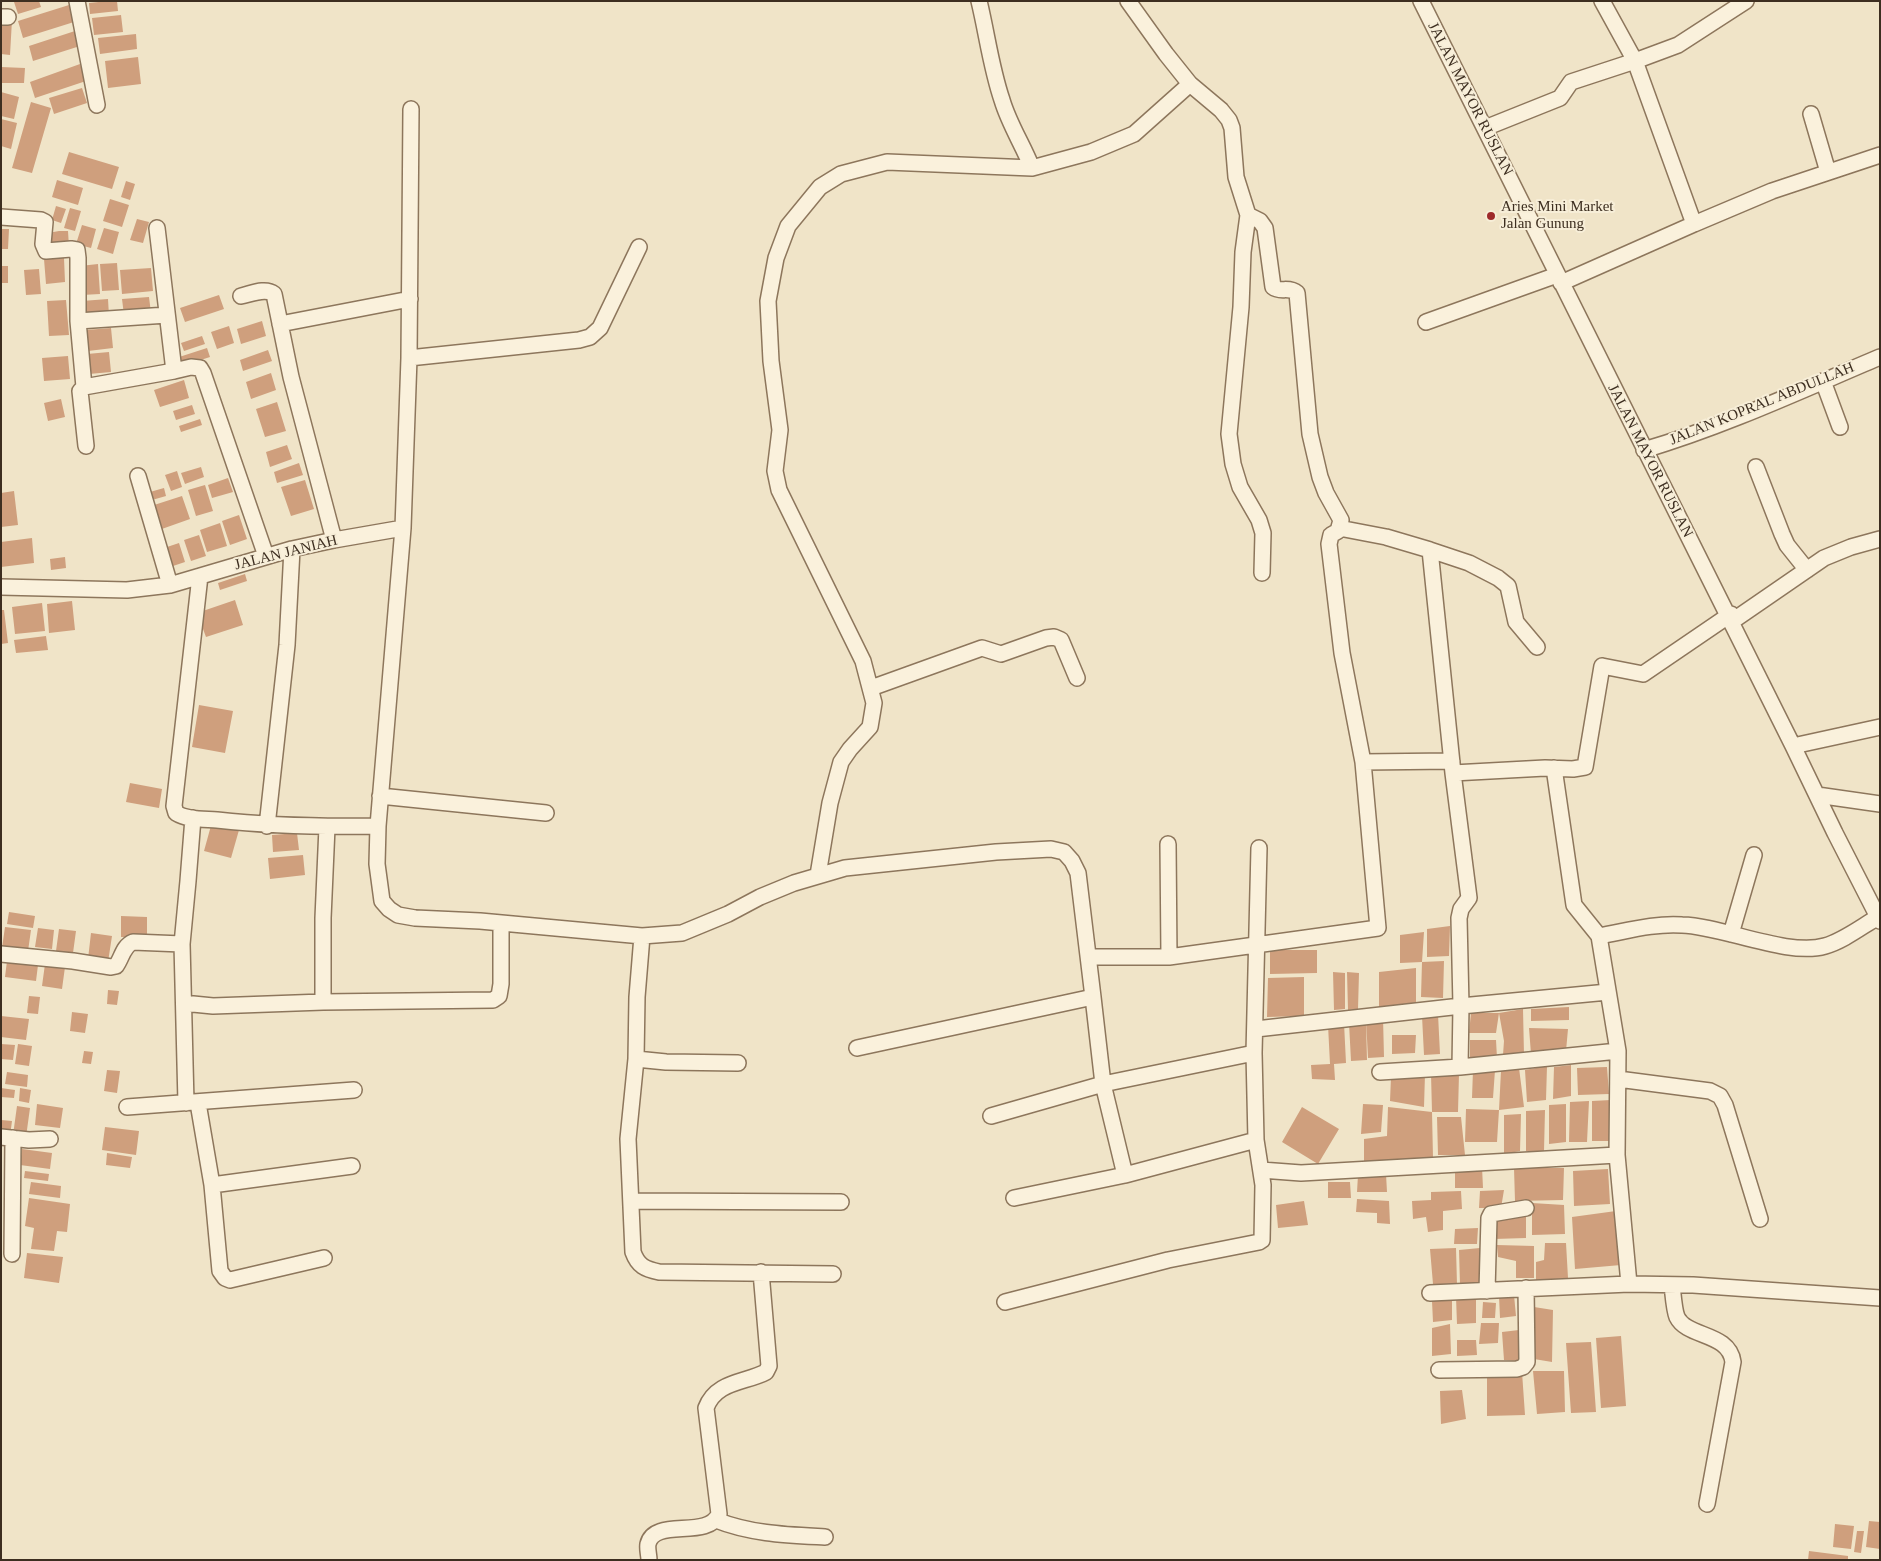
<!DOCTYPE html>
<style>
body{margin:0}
#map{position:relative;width:1881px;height:1561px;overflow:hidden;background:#f0e4c8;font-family:"Times New Roman",serif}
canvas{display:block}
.frame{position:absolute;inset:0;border:2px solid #3d2e20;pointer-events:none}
</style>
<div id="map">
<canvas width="1881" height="1561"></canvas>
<div class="frame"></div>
</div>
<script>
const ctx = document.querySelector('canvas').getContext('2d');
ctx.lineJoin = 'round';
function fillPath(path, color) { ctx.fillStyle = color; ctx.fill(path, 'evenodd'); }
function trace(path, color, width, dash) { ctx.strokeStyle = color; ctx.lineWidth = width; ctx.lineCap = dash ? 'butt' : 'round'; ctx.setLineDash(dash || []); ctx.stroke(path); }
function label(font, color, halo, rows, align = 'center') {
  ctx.font = font + ' "Times New Roman",serif'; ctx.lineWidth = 4; ctx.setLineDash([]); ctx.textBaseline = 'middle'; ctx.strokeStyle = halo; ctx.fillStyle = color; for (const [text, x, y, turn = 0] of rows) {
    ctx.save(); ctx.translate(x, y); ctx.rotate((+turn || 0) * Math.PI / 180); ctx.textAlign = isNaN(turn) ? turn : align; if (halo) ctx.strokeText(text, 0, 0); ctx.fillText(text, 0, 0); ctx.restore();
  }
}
fillPath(new Path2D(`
 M18,1h21l2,6 -23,7 -4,-12z
 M108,1h9l1,10 -28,3 -1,-11z
 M69,5l5,17 -51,16 -5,-17z
 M121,15l2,17 -29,3 -2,-17z
 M1,19l11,1 -2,35 -9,-1z
 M75,31l5,15 -47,15 -4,-15z
 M136,34l1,15 -37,5 -2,-16z
 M138,57l3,27 -33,4 -3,-27z
 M80,64l6,17 -51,17 -5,-16z
 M1,67l24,1 -1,15h-23z
 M82,88l5,15 -33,11 -5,-16z
 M1,92l18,5 -5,22 -13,-3z
 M31,102l20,6 -19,65 -20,-5z
 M1,119l16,4 -6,26 -10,-3z
 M69,152l50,15 -7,22 -50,-15z
 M57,180l26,8 -5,17 -26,-8z
 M126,181l9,3 -5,16 -9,-3z
 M110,199l19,6 -7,22 -19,-6z
 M56,206l10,3 -5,14 -9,-3z
 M70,208l11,3 -6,20 -11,-3z
 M137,219l12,3 -6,21 -13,-3z
 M82,225l14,4 -5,19 -15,-4z
 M104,228l15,4 -6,22 -16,-5z
 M1,229h8l-1,20h-7z
 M59,231h9l1,16 -19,2 -2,-16z
 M64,258l1,24 -19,2 -2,-25z
 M117,263l2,27 -17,1 -2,-27z
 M98,264l2,30 -18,1 -2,-29z
 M1,266h7v17h-7z
 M151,268l2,23 -31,3 -2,-24z
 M39,269l2,25 -15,1 -2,-25z
 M219,295l5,14 -39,13 -5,-14z
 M149,297l2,16 -27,2 -2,-16z
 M108,299l1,17 -26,2 -1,-17z
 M66,300l3,35 -20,1 -2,-35z
 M262,321l4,15 -25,8 -4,-15z
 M229,326l5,17 -17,6 -6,-17z
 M111,328l2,20 -25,3 -2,-21z
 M202,336l3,8 -21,7 -3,-8z
 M207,348l3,9 -34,11 -3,-9z
 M268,350l4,11 -29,10 -3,-11z
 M109,352l2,20 -22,2 -2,-20z
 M68,356l2,23 -26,2 -2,-23z
 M271,373l5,17 -25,9 -5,-17z
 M184,380l5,18 -29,9 -6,-17z
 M61,399l4,18 -17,4 -4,-18z
 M277,402l9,29 -21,6 -9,-28z
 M192,405l3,9 -19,6 -3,-9z
 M200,419l2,6 -21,7 -2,-6z
 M287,445l5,14 -22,8 -4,-15z
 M299,463l4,12 -26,8 -3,-11z
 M201,467l3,10 -19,7 -4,-11z
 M177,471l5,16 -11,4 -6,-16z
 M228,478l5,14 -21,6 -4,-13z
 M305,480l9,29 -23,7 -10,-29z
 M205,485l8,26 -17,5 -8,-26z
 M164,488l2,8 -14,4 -2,-8z
 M14,491l4,34 -17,2v-34z
 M182,496l8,23 -31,11 -8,-24z
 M239,515l8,24 -17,6 -8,-24z
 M220,523l7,23 -20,6 -7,-22z
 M199,535l7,21 -15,5 -7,-21z
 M32,538l2,25 -33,4v-25z
 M179,543l6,19 -15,5 -6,-19z
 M65,557l1,11 -15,2 -1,-11z
 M245,574l2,7 -27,9 -2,-7z
 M235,600l8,25 -37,12 -9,-24z
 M72,601l3,29 -26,3 -2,-29z
 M42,603l3,28 -30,3 -3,-27z
 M1,610h3l4,33 -7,1z
 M46,636l2,14 -32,3 -2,-13z
 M199,705l34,6 -8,42 -33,-6z
 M130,783l32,6 -3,19 -33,-6z
 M212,822l27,8 -8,28 -27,-7z
 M297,833l2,17 -26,2 -1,-17z
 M303,855l2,20 -35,4 -2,-21z
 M9,912l26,4 -2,12 -26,-4z
 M121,916l26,1v21l-26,-1z
 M1450,926l-1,30 -22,1v-28z
 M5,927l26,3 -3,21 -26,-3z
 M38,928l16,2 -2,19 -17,-2z
 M59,929l17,2 -3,22 -17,-2z
 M1424,932l-2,30 -22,1v-28z
 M91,933l21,3 -4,26 -20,-3z
 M1270,950h47v23l-47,1z
 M7,961l31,4 -2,16 -31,-4z
 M1444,961l-1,37 -22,-1 1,-35z
 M45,964l20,3 -3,22 -20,-3z
 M1416,968v36l-37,4v-36z
 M1333,972l12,1v36l-11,1z
 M1347,972l12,1 -1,36 -10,1z
 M1304,977v39l-37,1 1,-39z
 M108,990l11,1 -2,14 -10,-1z
 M29,996l11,1 -2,17 -11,-1z
 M1569,1007v13l-38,1v-12z
 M1523,1009l1,46h-21l1,-14 -5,-28z
 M72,1012l16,2 -3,19 -15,-2z
 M1471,1013h28l-3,20h-27z
 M1438,1014l2,40 -16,1 -2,-39z
 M1,1016l28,3 -3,21 -25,-3z
 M1383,1017l1,40 -16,1 -2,-39z
 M1366,1021l1,39 -16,1 -2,-38z
 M1344,1023l2,40 -12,1 1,16 -23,-1 -1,-14 19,-1 -2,-39z
 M1529,1028l39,1 -2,22 -35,3z
 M1392,1035h24l-1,18 -23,1z
 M1470,1040h26l1,18h-27z
 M1,1044l14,1 -2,15 -12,-1z
 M18,1044l14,2 -3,20 -14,-2z
 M84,1051l9,1 -2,12 -9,-1z
 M1571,1065v31l-18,3 1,-32z
 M1547,1066l-1,34 -19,2 -2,-32z
 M1607,1067l2,27 -31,1 -1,-27z
 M1519,1068l5,39 -25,3 2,-39z
 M107,1070l13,1 -3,22 -13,-2z
 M1473,1070h22l-2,28h-21z
 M7,1072l21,3 -1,12 -22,-3z
 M1425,1074l-1,33 -34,-6 1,-24z
 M1431,1074h28l-1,38h-26l1,46 -69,4v-23l23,-3 1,-29 44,5z
 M1,1088l14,2 -1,8 -13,-1z
 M20,1088l11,2 -2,13 -10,-2z
 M1611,1100l-1,41h-18v-40z
 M1589,1101l-2,41h-18l1,-40z
 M37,1104l26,4 -3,20 -25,-3z
 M1363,1104l20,1 -2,27 -20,2z
 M1566,1104v38l-17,2v-39z
 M17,1106l13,2 -4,29 -13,-2z
 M1302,1107l37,22 -21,35 -36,-22z
 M1466,1109l33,1 -2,32h-32z
 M1545,1110l-1,41h-18v-40z
 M1521,1114l-1,37 -16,3v-39z
 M1437,1117h24l4,38h-27z
 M1,1120l11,1 -2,15 -9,-2z
 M105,1127l34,4 -3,24 -34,-5z
 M22,1149l30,4 -2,16 -30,-4z
 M107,1153l25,4 -2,11 -24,-3z
 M1482,1167l1,21h-28v-19z
 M1514,1168h50l-1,32 -48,1z
 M1608,1169l2,35 -36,2 -1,-35z
 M25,1171l24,3 -1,7 -24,-3z
 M1386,1174l1,18h-30l1,-17z
 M31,1182l30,4 -1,12 -31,-4z
 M1328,1182h22l1,16h-23z
 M1504,1190l-3,18h-22l1,-17z
 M1461,1191l1,18 -19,2v19l-15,2 -2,-15 -13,2 -1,-18 19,-1v-8z
 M29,1198l41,6 -3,28 -10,-1 -3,20 -23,-2 3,-21 -9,-2z
 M1357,1199l32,2 1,23 -13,-1v-10l-21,-1z
 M1304,1201l4,24 -30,3 -2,-23z
 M1532,1203l32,2 1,29 -33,1z
 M1616,1211l5,54 -46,4 -3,-52z
 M1526,1216v22l-32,1v-22z
 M1478,1228l-1,16h-23l1,-15z
 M1545,1243h21l2,35 -32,3v-19l8,-2z
 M1497,1245l37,1v32h-18v-17l-18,-4z
 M1456,1248l1,37 -24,-1 -3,-35z
 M1480,1248l-1,36 -19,1 -1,-35z
 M27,1253l36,4 -4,26 -35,-5z
 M1514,1295l2,21 -16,2 -1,-22z
 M1476,1296v27l-19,1 -1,-27z
 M1452,1300v20l-19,2 -1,-21z
 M1483,1302l13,1 -1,15h-13z
 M1534,1307l19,3 -1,52 -18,-3z
 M1481,1323h18l-1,20 -19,1z
 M1450,1324l1,30 -19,2v-28z
 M1519,1330l1,31 -16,-1 -2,-28z
 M1621,1336l5,70 -25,2 -5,-70z
 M1457,1340h19l1,15 -20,1z
 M1591,1342l5,70 -25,1 -5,-70z
 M1533,1371h31l1,41 -28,2z
 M1522,1372l3,43 -38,1v-42z
 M1462,1390l4,29 -25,5 -1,-33z
 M1869,1521l11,1v27l-14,-2z
 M1835,1524l19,2 -3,23 -18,-2z
 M1857,1531h7l-3,22 -7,-1z
 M1809,1551l39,5v4h-40z`), '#cf9f7d');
const minor = new Path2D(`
 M77,1l20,104
 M1128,1l38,53 24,30 31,26 8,10 3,8 4,49 12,38 -5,37 -2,55 -12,127 4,30 7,23 19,33 4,13 -1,40
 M1421,1l372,745 42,87 45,88
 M1602,1l33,60 43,-16 68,-44
 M1,17h7
 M1811,114l17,58
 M1485,128l75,-30 11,-16 64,-21 59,163 78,-33 108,-36
 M1032,168l59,-16 43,-18 56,-50
 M1,217l40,3 4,2 -2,22 3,7 25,-2 6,1 1,8v63l6,66
 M157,228l17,143 17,-4 9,1 3,5 63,183
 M1561,283l133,-59
 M241,296c10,-2 24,-9 33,-2l17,83 43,163
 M78,321l89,-6
 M1426,322l131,-47
 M280,324l130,-25
 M409,358l170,-18 11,-3 10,-9 39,-81
 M1823,381l17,46
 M86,446l-6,-55 4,-4 90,-16
 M1644,450c81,-24 158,-60 236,-93
 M1756,467l26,67 5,11 20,25
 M138,476l32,109
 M403,528l-25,298 -1,38 5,37 7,8 9,6 17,3 65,3 162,15 40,-3 46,-19 32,-17 34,-14 51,-15 151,-16 55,-3 13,3 8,9 6,12 15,124
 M1339,528l47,9 44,13 39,13 29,15 10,8 8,36 21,25
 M1430,550l23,223 16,125 -8,11 -2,9 2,88 -1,61
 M200,576l-26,230 2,7c11,7 28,6 41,7 54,6 107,7 161,6
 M1,587l126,3 43,-5 122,-36 42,-9 69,-12 6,-170 2,-249
 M1731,622l93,-64 27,-11 29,-8
 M871,688l111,-40 19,6 45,-16 8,-1 7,3 16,38
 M1793,746l87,-19
 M1363,762l89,-1
 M1554,768l20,137 25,31 19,115 -1,104 12,129
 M1453,773l92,-5 28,1 12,-2 17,-101 41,8 88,-60
 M1817,795l63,9
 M380,796l166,17
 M267,826l20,-181 5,-96
 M1168,844l1,113
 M818,875l12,-72 11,-41 9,-13 20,-22 4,-24 -11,-42 -84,-171 -4,-19 5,-41 -9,-69 -3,-60 8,-43 12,-32 32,-39 21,-13 46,-12 145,6c-9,-23 -23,-44 -30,-68 -11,-32 -15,-66 -23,-99
 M1731,934l23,-79
 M642,936l-5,61 -1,62 -8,80 5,113c5,14 12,17 26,20l174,2
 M1599,936c28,-5 55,-13 83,-11 40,1 106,32 143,21 18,-5 36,-19 53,-29
 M1,954l72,7 38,6 5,-1c6,-8 7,-20 17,-24l49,2
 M1089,957h80l209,-29 -15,-166 -21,-109 -13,-109 2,-9 7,-4 3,-11 -15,-27 -6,-16 -10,-43 -13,-141c-8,-7 -17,0 -24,-6l-8,-59 -5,-7 -12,-6
 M323,1002v-84l4,-91
 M184,1005l9,-1 20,2 110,-4 170,-2 6,-4 2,-12v-61
 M1256,1029l205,-23 147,-14
 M857,1048l236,-51 10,87 22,91
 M636,1059l30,3 72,1
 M1380,1072l80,-5 158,-16
 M1618,1079l92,12 10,5 5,9 35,114
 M186,1103l-4,-159 6,-63 5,-63
 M198,1103l14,82 8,86 5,7 5,2 94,-22
 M127,1107l227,-17
 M991,1116l112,-32 151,-31
 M1,1137l28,3 21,-1
 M1261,1170l40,3 316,-18
 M212,1185l140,-19
 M1014,1198l111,-23 131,-35
 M632,1201l209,1
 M12,1254l1,-116
 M1672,1285c1,8 2,25 5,32 10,21 52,15 56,45l-26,142
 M1487,1291l2,-73 2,-4 35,-6
 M1430,1293l199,-9 64,1 187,13
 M1005,1302l163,-42 91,-18 3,-2 1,-55 -7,-45 -2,-87 5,-205
 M1439,1370l78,-1 6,-2 4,-5 -1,-74
 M716,1520c35,14 72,15 109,17
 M649,1560c0,-5 -2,-11 -1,-16 6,-27 60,-4 71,-30l-13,-106c10,-27 39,-25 60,-36l3,-6 -8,-94`);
trace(minor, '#8d765c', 18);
trace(minor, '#faf1dc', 15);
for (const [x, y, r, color] of [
 [1491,216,5,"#9e2a2b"]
]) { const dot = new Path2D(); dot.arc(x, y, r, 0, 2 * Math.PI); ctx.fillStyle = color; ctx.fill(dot); trace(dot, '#f7eed8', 2); }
label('15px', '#3d2e20', '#f7eed8', [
 ["JALAN MAYOR RUSLAN",1470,99,63],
 ["JALAN KOPRAL ABDULLAH",1762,404,-22],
 ["JALAN MAYOR RUSLAN",1650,461,63],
 ["JALAN JANIAH",286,553,-14]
]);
label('15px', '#3d2e20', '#f7eed8', [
 ["Aries Mini Market",1501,207],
 ["Jalan Gunung",1501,224]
], 'left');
</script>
